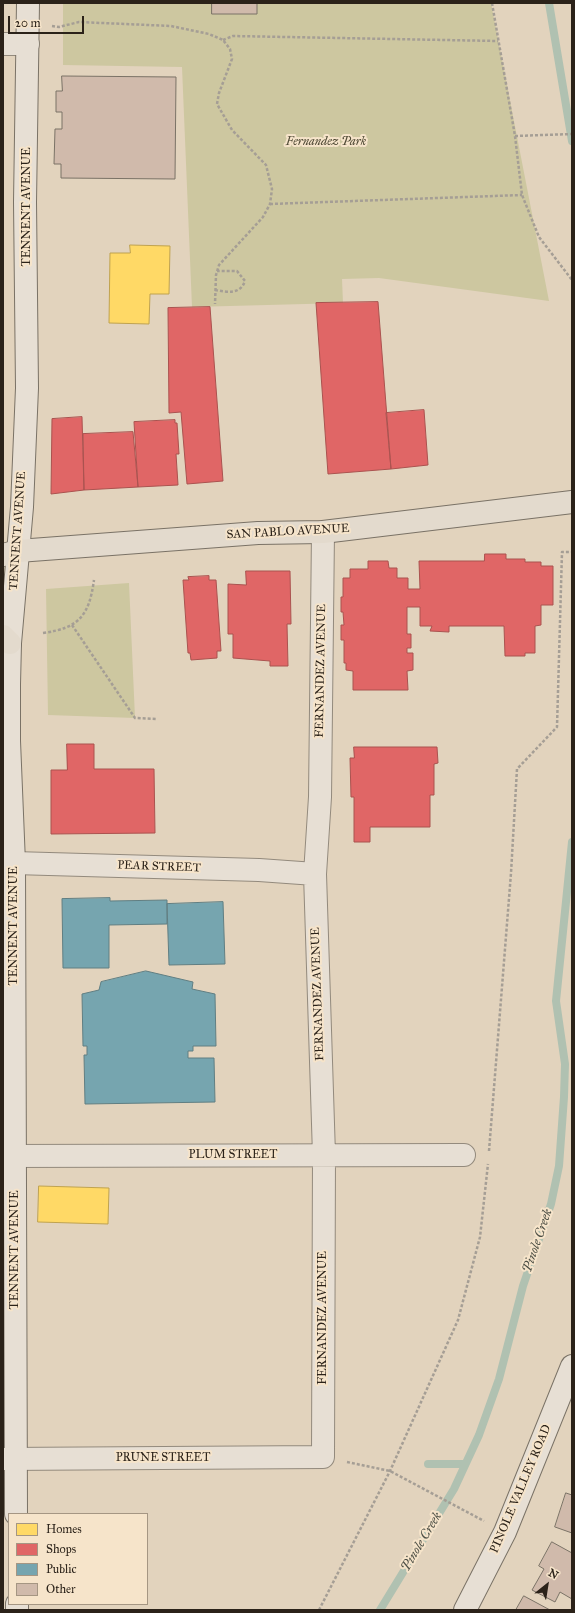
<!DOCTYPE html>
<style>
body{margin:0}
#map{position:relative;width:575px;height:1613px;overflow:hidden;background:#e2d3bd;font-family:"IM FELL Great Primer",serif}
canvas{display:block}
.frame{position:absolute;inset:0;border:4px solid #2b2219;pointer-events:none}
.legend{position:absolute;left:8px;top:1513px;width:140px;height:92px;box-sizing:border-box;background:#f6e4ca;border:1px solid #a59683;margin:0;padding:5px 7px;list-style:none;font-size:12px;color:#2b2219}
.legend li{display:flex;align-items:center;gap:8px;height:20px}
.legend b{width:20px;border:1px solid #a59683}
.north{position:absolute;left:527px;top:1565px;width:40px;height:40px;-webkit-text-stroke:3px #f6e4ca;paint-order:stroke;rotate:30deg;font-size:11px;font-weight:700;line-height:16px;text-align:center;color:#2b2219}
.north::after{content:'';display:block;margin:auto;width:14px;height:18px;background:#2b2219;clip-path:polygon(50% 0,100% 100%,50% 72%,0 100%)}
.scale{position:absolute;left:8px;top:16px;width:76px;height:18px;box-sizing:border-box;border:2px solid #2b2219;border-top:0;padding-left:5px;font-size:12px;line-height:14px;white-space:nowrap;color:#2b2219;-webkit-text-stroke:3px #f6e4ca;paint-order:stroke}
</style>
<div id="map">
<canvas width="575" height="1613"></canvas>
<div class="frame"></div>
<ul class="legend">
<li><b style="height:11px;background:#ffd966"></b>Homes</li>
<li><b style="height:11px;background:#e06666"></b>Shops</li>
<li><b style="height:11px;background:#76a5af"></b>Public</li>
<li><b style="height:11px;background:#d0baab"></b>Other</li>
</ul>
<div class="north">N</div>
<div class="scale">20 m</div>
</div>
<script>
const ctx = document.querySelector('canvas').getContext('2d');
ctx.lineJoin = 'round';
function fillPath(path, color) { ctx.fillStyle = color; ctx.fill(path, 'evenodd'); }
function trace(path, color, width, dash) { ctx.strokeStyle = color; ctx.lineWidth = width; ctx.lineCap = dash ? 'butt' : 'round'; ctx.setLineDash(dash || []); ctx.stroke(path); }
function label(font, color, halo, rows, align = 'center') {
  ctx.font = font + ' "IM FELL Great Primer",serif'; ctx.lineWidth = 4; ctx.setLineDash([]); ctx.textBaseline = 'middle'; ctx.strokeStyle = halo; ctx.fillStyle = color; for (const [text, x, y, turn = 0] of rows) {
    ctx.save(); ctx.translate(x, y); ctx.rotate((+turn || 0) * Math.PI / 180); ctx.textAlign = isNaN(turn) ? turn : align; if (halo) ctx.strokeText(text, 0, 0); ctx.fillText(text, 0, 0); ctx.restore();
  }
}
fillPath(new Path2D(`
 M63,3h428l58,298 -170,-23 -37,1 1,24 -151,4 -10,-240 -119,-2z
 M129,583l6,135 -87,-3 -2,-126z`), '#cdc7a0');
const homes = new Path2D(`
 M130,245l40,1 -1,48h-19l-1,30 -40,-1 1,-70h20z
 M39,1186l70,2 -1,36 -70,-2z`);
fillPath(homes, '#ffd966');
trace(homes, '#bfa24f', 1);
const shops = new Path2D(`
 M378,302l13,167 -63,5 -12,-171z
 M210,307l13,174 -36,3 -6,-72 -12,1 -1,-105z
 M424,410l4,55 -37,4 -5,-56z
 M82,417l2,73 -33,4 1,-75z
 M175,420v3h2l2,31h-3l2,31 -40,2 -4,-65z
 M133,432l5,55 -54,3 -1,-56z
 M485,554h21v5h19v3h16v4h12v39h-12v20l-6,1v27h-10v3h-20l-1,-30h-55v6l-19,-1 2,-5h-12v-19h-13v27h4v14h-4v5h6v17l-6,1 1,19h-55v-19l-7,-1v-7h-2v-23h-3v-15h3l-1,-13h-2v-15h2v-19h7v-9h18v-8h20l1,7h8v10h11v11h12l-1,-28h65z
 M246,571h44l1,53h-4l1,42h-18v-5l-37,-3v-24h-5v-50l18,1z
 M209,576v4h7l5,71h-4v7l-26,2 -1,-7h-2l-5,-73h6l-1,-3z
 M67,744h27v25h60l1,64 -104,1v-64h16z
 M354,747h83l1,16 -4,1v31h-4v32h-60v15h-16v-45h-3l-1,-39h4z`);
fillPath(shops, '#e06666');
trace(shops, '#aa524f', 1);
const public = new Path2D(`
 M110,898v3l57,-1v24l-58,1v43h-46l-1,-69z
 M223,902l2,62 -56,1 -2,-61z
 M146,971l47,11 -1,7 23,5 1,52h-23v5h-5v7h26l1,44 -130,2 -1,-49h3v-9h-4l-1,-52 17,-4 2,-8z`);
fillPath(public, '#76a5af');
trace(public, '#607e82', 1);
trace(new Path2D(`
 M549,3l23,138
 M428,1464h37
 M380,1610l74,-121 25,-54 20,-56 24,-93 28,-82 8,-38 5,-69 1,-33 -9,-63 16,-159`), '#b0c1b1', 8);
const building = new Path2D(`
 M212,3h45v11h-45z
 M62,76l114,1 -1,102 -114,-1v-14h-7l1,-35h7v-17h-6v-21h6z
 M566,1493l6,2v38l-17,-6z
 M552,1542l20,11v46l-12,-7 -5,10 -23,-12 12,-21 -5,-3z
 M524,1596l26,14h-34z`);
fillPath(building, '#d0baab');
trace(building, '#7a7266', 1);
const street = new Path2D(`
 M3,44h25
 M14,863l245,7 56,4
 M3,1156l461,-1
 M3,1459l320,-2 1,-302 -9,-281 5,-77 3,-265`);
const secondary = new Path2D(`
 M16,1514l-2,-651 -5,-122v-57l1,-41 12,-136 5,-119 -2,-186 3,-199
 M17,1604v6
 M465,1610l40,-78 67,-166`);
const primary = new Path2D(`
 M3,555l15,-4 240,-18 65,-1 249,-30
 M3,636l7,7`);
trace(street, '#938a7d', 24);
trace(secondary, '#7a7266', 24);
trace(primary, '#7a7266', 24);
trace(new Path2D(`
 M492,3l23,133 7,59 17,42 33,43
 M52,26l7,1 20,-5 92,4 38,8 14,6 7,9 2,10 -13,34 -2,11 15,26 34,35 6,24 -2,15 -7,13 -44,48 -3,10 -1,29
 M223,40l10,-4 265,5
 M515,136l57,-2
 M270,204l252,-9
 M215,290c12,2 25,5 30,-9l-8,-10h-20
 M72,625l63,93 22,1
 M43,633c36,-5 46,-17 51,-53
 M489,1151l22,-278 6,-104 40,-42 5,-175h10
 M347,1462l43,9 94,50
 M319,1610l71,-139 68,-151 22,-83 8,-73`), '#a59e95', 2.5, [3, 2]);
trace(street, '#e7dfd4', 22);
trace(secondary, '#e7dfd4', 22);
trace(primary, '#e3dacd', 22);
label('italic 12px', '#4f4935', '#f6e4ca', [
 ["Fernandez Park",326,142]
]);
label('12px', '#2b2219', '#f6e4ca', [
 ["TENNENT AVENUE",27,207,-90],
 ["TENNENT AVENUE",18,531,-86],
 ["SAN PABLO AVENUE",288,532,-3],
 ["FERNANDEZ AVENUE",321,671,-89],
 ["PEAR STREET",159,867,2],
 ["TENNENT AVENUE",14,926,-90],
 ["FERNANDEZ AVENUE",318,994,-92],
 ["PLUM STREET",233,1155],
 ["TENNENT AVENUE",15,1250,-90],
 ["FERNANDEZ AVENUE",323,1318,-90],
 ["PRUNE STREET",163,1458],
 ["PINOLE VALLEY ROAD",521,1489,-67]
]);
label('italic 13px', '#4d4f45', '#f6e4ca', [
 ["Pinole Creek",538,1241,-71],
 ["Pinole Creek",422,1542,-59]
]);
</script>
